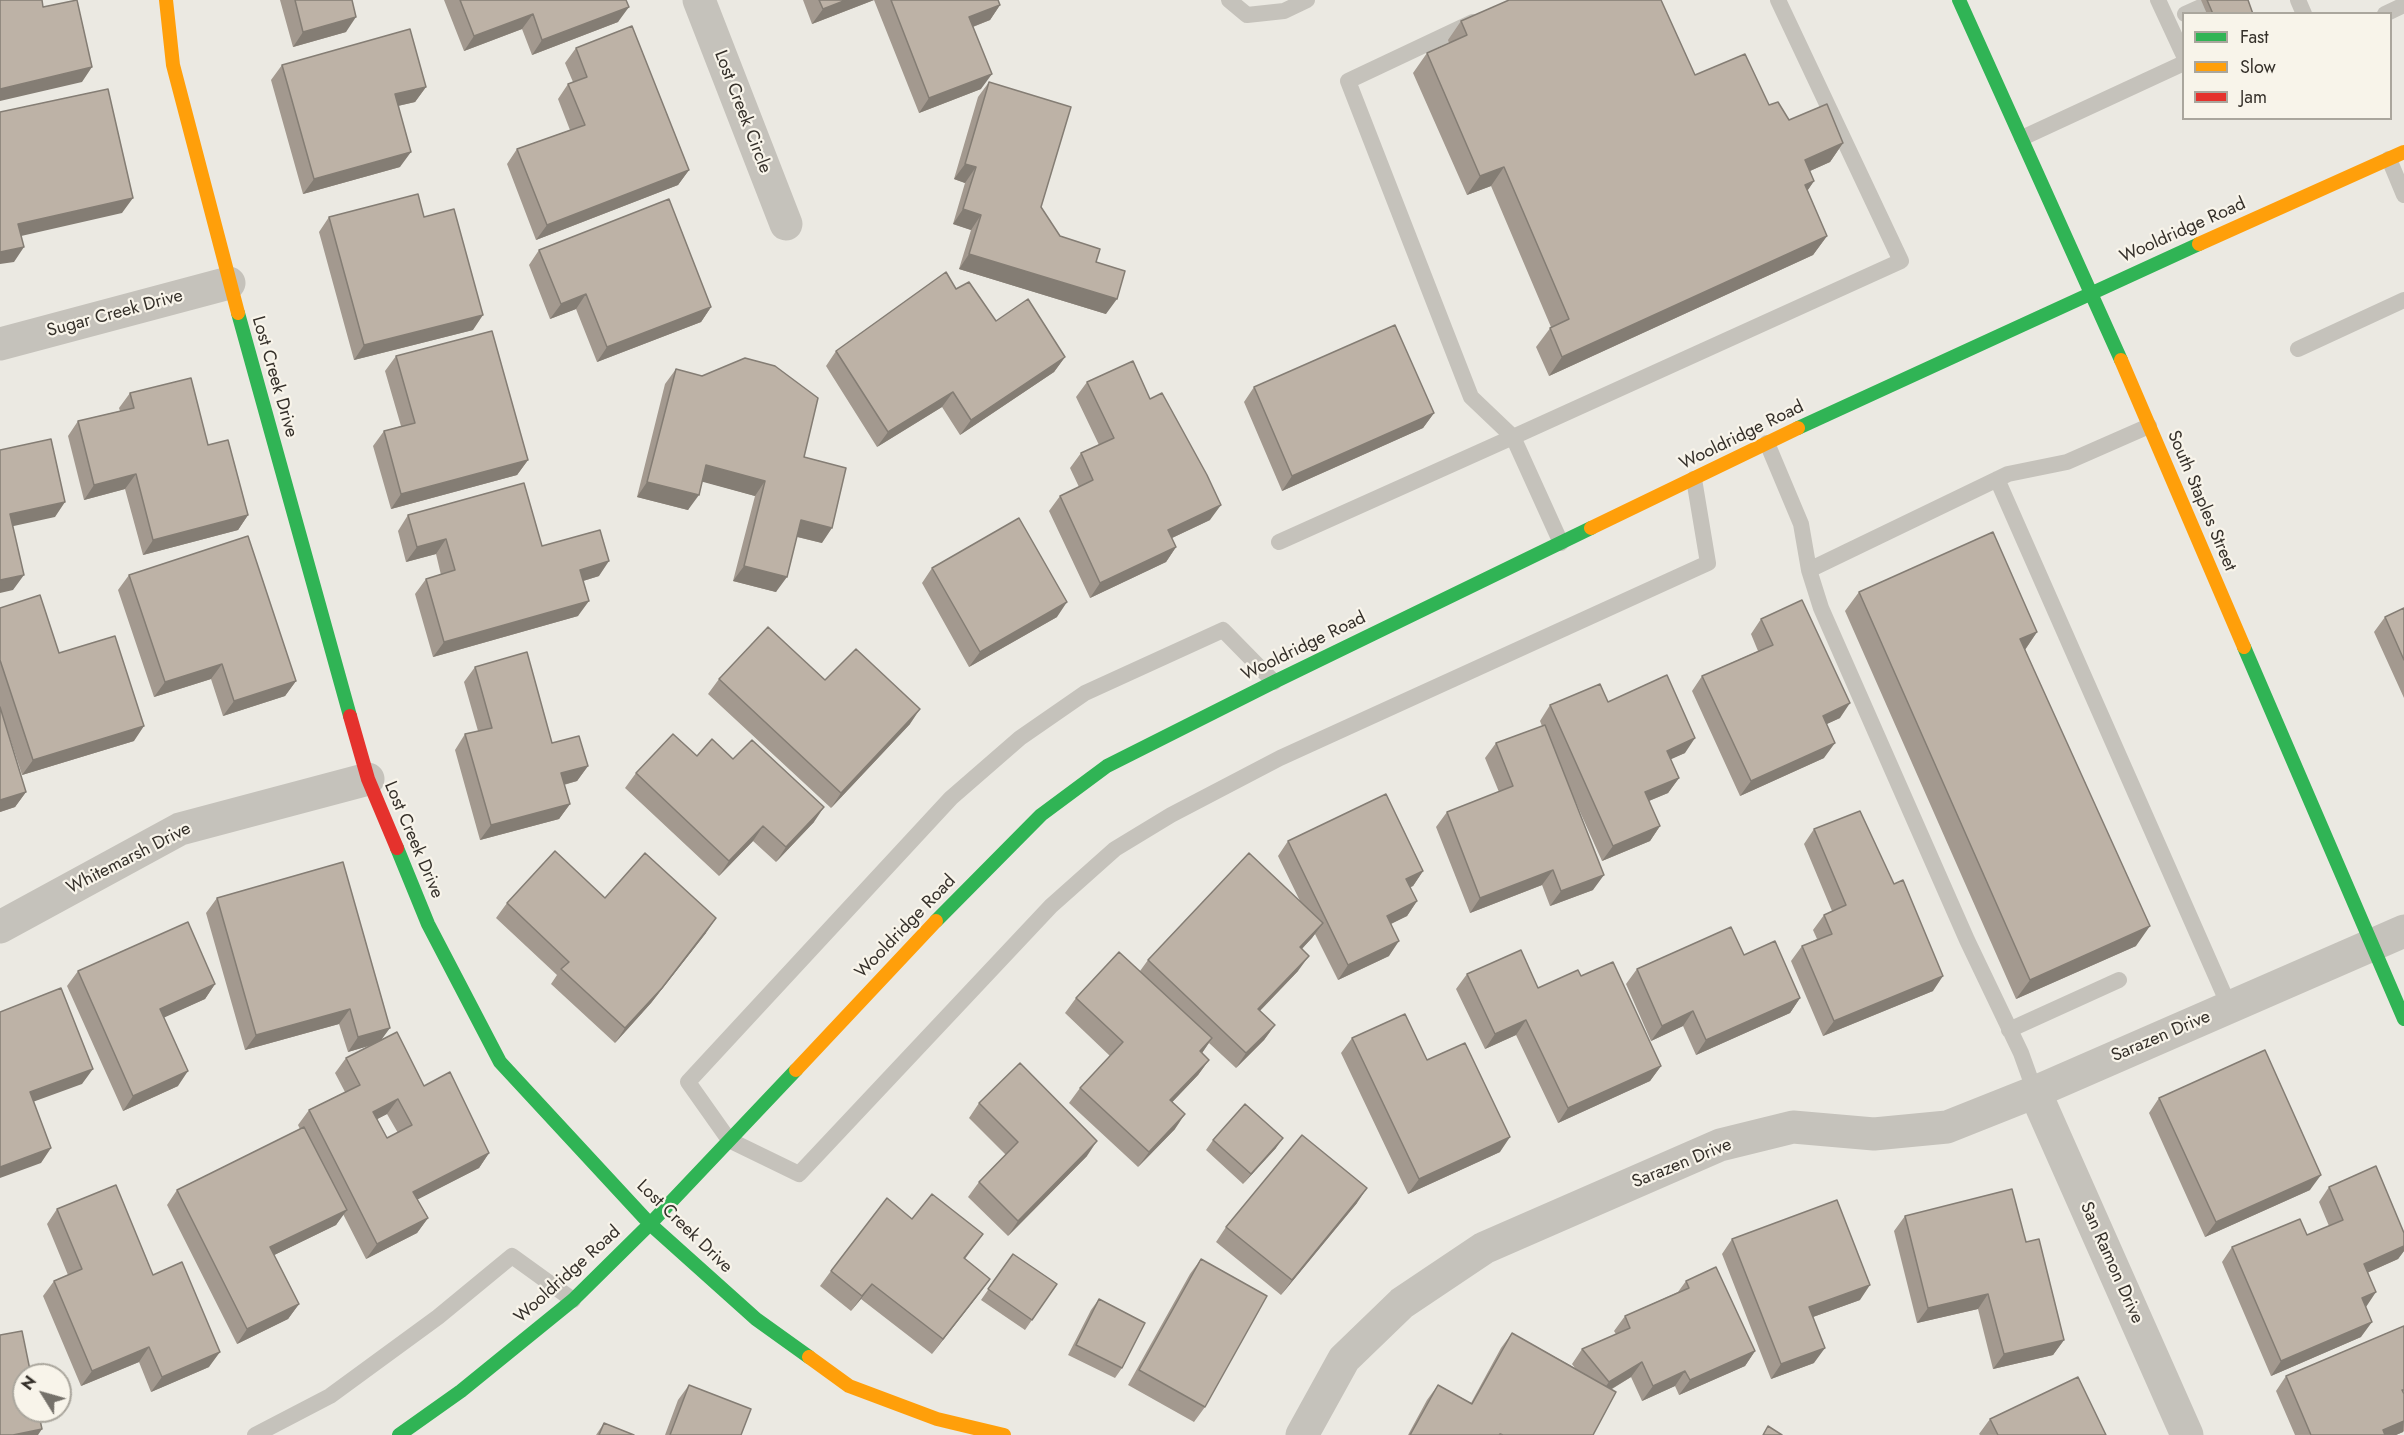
<!DOCTYPE html>
<style>
body{margin:0}
#map{position:relative;width:2404px;height:1435px;overflow:hidden;background:#ebe9e2;font-family:Jost,sans-serif}
canvas{display:block}
.legend{position:absolute;left:2182px;top:12px;width:210px;height:108px;box-sizing:border-box;background:#f8f4ea;border:2px solid #aaa69d;margin:0;padding:8px 10px;list-style:none;font-size:18px;color:#35302a}
.legend li{display:flex;align-items:center;gap:12px;height:30px}
.legend b{width:30px;border:2px solid #aaa69d}
.north{position:absolute;left:12px;top:1363px;width:60px;height:60px;box-sizing:border-box;background:#f8f4ea;border:2px solid #aaa69d;border-radius:50%;rotate:307deg;font-size:16px;font-weight:700;line-height:24px;text-align:center;color:#35302a}
.north::after{content:'';display:block;margin:auto;width:21px;height:27px;background:#75716a;clip-path:polygon(50% 0,100% 100%,50% 72%,0 100%)}
</style>
<div id="map">
<canvas width="2404" height="1435"></canvas>
<ul class="legend">
<li><b style="height:8px;background:#30b455"></b>Fast</li>
<li><b style="height:8px;background:#ff9f0a"></b>Slow</li>
<li><b style="height:8px;background:#e5322d"></b>Jam</li>
</ul>
<div class="north">N</div>
</div>
<script>
const ctx = document.querySelector('canvas').getContext('2d');
ctx.lineJoin = 'round';
function trace(path, color, width, dash) { ctx.strokeStyle = color; ctx.lineWidth = width; ctx.lineCap = dash ? 'butt' : 'round'; ctx.setLineDash(dash || []); ctx.stroke(path); }
function fillPath(path, color) { ctx.fillStyle = color; ctx.fill(path, 'evenodd'); }
function label(font, color, halo, rows, align = 'center') {
  ctx.font = font + ' Jost,sans-serif'; ctx.lineWidth = 4.5; ctx.setLineDash([]); ctx.textBaseline = 'middle'; ctx.strokeStyle = halo; ctx.fillStyle = color; for (const [text, x, y, turn = 0] of rows) {
    ctx.save(); ctx.translate(x, y); ctx.rotate((+turn || 0) * Math.PI / 180); ctx.textAlign = isNaN(turn) ? turn : align; if (halo) ctx.strokeText(text, 0, 0); ctx.fillText(text, 0, 0); ctx.restore();
  }
}
trace(new Path2D(`
 M1229,0l18,15 37,-4 23,-11
 M2158,0l26,56
 M2298,0l6,14
 M2185,14l18,-8
 M2385,14l19,-9
 M2022,138l162,-75
 M2389,159l15,36
 M2298,349l106,-49
 M1767,443l34,81 8,46 12,38 146,332 54,113 14,39
 M1997,479l233,529
 M1279,542l234,-105 -42,-40 -123,-316 125,-59
 M1561,543l-48,-106 388,-176 -123,-261
 M1809,570l199,-96 59,-12 82,-36
 M1274,682l-51,-52 -138,63 -65,45 -69,60 -263,284 41,58 70,34 252,-268 64,-57 56,-34 109,-57 428,-195 -14,-84
 M2009,1030l110,-50
 M255,1435l75,-39 108,-79 74,-61 61,44`), '#c5c2bb', 16);
trace(new Path2D(`
 M699,0l87,224
 M0,344l229,-61
 M0,927l180,-98 188,-50
 M2035,1092l152,343
 M1302,1435l42,-76 58,-56 82,-55 236,-103 73,-18 81,7 73,-7 88,-35 369,-161`), '#c5c2bb', 33);
trace(new Path2D(`
 M1959,0l162,360
 M238,313l112,403
 M1798,428l401,-184
 M2244,647l160,372
 M397,848l31,76 72,138 150,162 106,95 53,38
 M936,921l105,-106 66,-49 167,-84 317,-154
 M399,1435l62,-44 112,-91 77,-76 146,-154`), '#30b455', 14);
trace(new Path2D(`
 M166,0l7,65 65,248
 M2199,244l205,-92
 M2121,360l123,287
 M1591,528l207,-100
 M796,1070l140,-149
 M809,1357l40,29 88,33 67,16`), '#ff9f0a', 14);
trace(new Path2D(`
 M350,716l18,63 29,69`), '#e5322d', 14);
fillPath(new Path2D(`
 M280,0h72l-6,32 -53,15z
 M444,0h182l-8,22 -86,33 -10,-26 -58,22z
 M803,0h71l-62,24z
 M874,0h124l2,5 -10,15 -17,7 8,62 -62,24z
 M2201,0h47l5,14h-46z
 M1461,21l234,54 74,30 20,15 54,23 -13,19 -20,9 4,10 -7,10 20,45 -14,19 -264,121 -13,-29 15,-20 -60,-141 -24,9 -54,-122 14,-20 22,-10 -1,-3z
 M576,48l113,122 -11,15 -142,55 -29,-76 10,-15 53,-19 -12,-31 10,-15 5,-2 -8,-19z
 M282,65l144,22 -11,15 -17,4 2,61 -97,27 -32,-114z
 M989,82l52,125 19,29 36,26 10,52 -147,-45 12,-39 -18,-6 12,-41 -11,-4 24,-82z
 M329,217h95l49,113 -119,30 -35,-128z
 M539,250l172,57 -10,15 -104,40 -21,-53 -26,10 -21,-54z
 M956,289l40,32 69,36 -11,15 -94,63 -18,-28 -65,40 -51,-81 10,-15z
 M396,356l132,104 -11,15 -126,34 -18,-63 11,-15 17,-5 -16,-55z
 M676,369l128,88 18,86 -25,-6 -21,55 -43,-11 22,-85 -53,-15 -14,29 -51,-13 28,-113z
 M1087,382l63,17 60,121 -38,18 4,9 -10,15 -76,36 -41,-87 11,-15 19,-9 -9,-19 11,-15 18,-8 -23,-48z
 M1254,387l180,26 -11,15 -141,63 -38,-89z
 M130,393l78,52 40,70 -10,15 -95,25 -18,-66 -41,11 -16,-64 10,-15 42,-10 -1,-3z
 M408,515l134,31 57,30 -16,5 -5,35 -145,41 -18,-63 11,-15 15,-4 -5,-21 -30,8 -8,-31z
 M932,568l125,49 -88,50 -47,-84z
 M129,575l167,106 -11,15 -62,20 -12,-37 -57,18 -36,-107z
 M1859,592l178,40 -12,18 111,296 -120,53 -171,-388z
 M0,608l59,45 75,88 -112,34 -22,-67 26,84 -11,15 -15,5z
 M2404,608v90l-30,-66 11,-15z
 M1761,619l79,99 -14,6 -2,34 -84,38 -48,-105 10,-15 56,-25 -7,-17z
 M475,667l77,76 36,23 -11,15 -13,4 6,19 -11,15 -79,21 -25,-90 10,-16 13,-3 -14,-49z
 M719,679l106,1 85,44 -79,84 -123,-114z
 M1608,702l77,51 -15,6 9,19 -11,15 -19,8 11,25 -10,15 -48,20 -34,-76 25,105 -43,16 -8,-21 -72,28 -34,-86 11,-15 52,-20 -14,-34 11,-15 46,-17 -2,-5 10,-16z
 M697,756l36,3 81,63 -38,40 -23,-21 -34,35 -94,-88 11,-15z
 M1814,829l119,162 -110,45 -32,-75 11,-15 15,-7 -4,-9 11,-15 8,-4 -28,-67z
 M1288,841l135,30 -10,15 -3,1 7,14 -10,15 -16,8 -2,32 -51,24 -23,-46 -13,15 -4,22 -38,40 15,14 -11,15 -28,28 -27,-25 -7,10 7,7 -11,15 -26,27 3,27 -37,38 -69,-64 11,-15 30,-32 -45,-43 11,-15 64,-27 8,-11 152,-59 -22,-45z
 M343,862l38,178 43,46 65,67 -10,15 -62,31 11,19 -11,15 -51,26 -23,-45 -7,11 -62,30 25,49 -11,15 -51,25 -70,-139 10,-15 123,-61 -2,-4 11,-15 36,-18 -10,-19 11,-15 25,-13 -23,7 -9,-28 -94,26 -39,-137 11,-15zM387,1114l11,19 -11,5 -10,-19z
 M605,898l101,35 -55,70 -36,40 -64,-59 6,-9 -61,-57 11,-15z
 M1744,955l56,43 -10,15 -94,42 -13,-29 -32,15 -25,-57 11,-15z
 M78,971l137,13 -10,15 -41,18 14,69 -55,25 -56,-125z
 M1467,974l71,14 43,-12 80,90 -11,15 -92,42 -42,-88 -31,14 -29,-60z
 M1352,1038l148,114 -92,42 -67,-141z
 M2159,1098l151,92 -105,47 -56,-124z
 M979,1103l108,53 -79,80 -40,-39 11,-15 27,-27 -37,-37z
 M1213,1140l63,8 -33,36 -37,-34z
 M2329,1187l75,46v18l-6,8 -31,14 -2,34 -4,30 -90,39 -49,-114 10,-15 75,-12 22,-9 -10,-24z
 M1357,1203l-76,92 -65,-53 10,-15z
 M57,1209l96,66 56,92 -58,25 -12,-30 -58,24 -38,-90 11,-15 14,-6 -21,-51z
 M1905,1216l121,26 38,98 -11,15 -60,14 -15,-60 -61,14 -23,-92z
 M912,1219l71,15 -18,25 25,20 -11,15 -47,60 -71,-55 -10,12 -31,-25 11,-15z
 M1732,1239l128,61 -47,17 1,46 -43,16 -49,-125z
 M1013,1254l44,30 -32,46 -44,-30z
 M1201,1259l4,148 -11,15 -66,-37 62,-111z
 M1686,1281l69,70 -10,15 -66,29 -4,-9 -33,15 -11,-24 -19,12 -19,46h-185l19,-35 11,-15 33,18 30,-55 11,-15 63,35 -3,-4 10,-15 34,-15 -2,-3 11,-15 53,-24z
 M1099,1299l23,69 -7,10 -47,-23 23,-45z
 M2404,1326v105l-1,1 -7,3h-101l-19,-44 10,-15z
 M689,1385l52,50h-76l13,-35z
 M1990,1419l116,16h-126l-1,-1z
 M604,1423l30,12h-38z`), '#a3998f');
fillPath(new Path2D(`
 M846,0h28l-62,24 11,-15z
 M1000,5l-10,15 -31,12 10,-15z
 M629,7l-11,15 -86,33 10,-15z
 M533,14l-11,15 -58,22 10,-15z
 M356,17l-10,15 -53,15 10,-15z
 M92,67l-10,15 -82,19v-12z
 M992,74l-11,15 -62,24 10,-15z
 M426,87l-11,15 -31,7 11,-15z
 M1843,143l-13,19 -38,17 13,-19z
 M411,152l-11,15 -97,27 11,-15z
 M965,164l11,3 -11,16 -11,-4z
 M1504,167l-13,19 -24,9 13,-19z
 M689,170l-11,15 -142,55 11,-15z
 M1814,181l-13,19 4,-15z
 M133,198l-11,15 -114,26 10,-15z
 M963,209l18,6 -10,15 -18,-6z
 M1827,236l-14,19 -264,121 13,-19z
 M24,247l-10,15 -14,2v-12z
 M969,254l148,45 -11,15 -147,-45z
 M586,294l-10,15 -26,10 11,-15z
 M711,307l-10,15 -104,40 10,-15z
 M483,315l-10,15 -119,30 10,-15z
 M1065,357l-11,15 -94,63 11,-15z
 M953,392l-11,15 -65,40 11,-15z
 M1434,413l-11,15 -141,63 10,-15z
 M528,460l-11,15 -126,34 10,-15z
 M706,465l59,16 -10,15 -59,-16z
 M136,474l-11,15 -41,11 10,-15z
 M647,482l52,13 -11,15 -51,-13z
 M65,502l-10,15 -55,12 10,-15z
 M1221,505l-11,15 -53,25 11,-15z
 M248,515l-10,15 -95,25 10,-15z
 M801,520l31,8 -10,15 -32,-8z
 M446,539l-10,15 -30,8 11,-15z
 M1176,547l-10,15 -76,36 10,-15z
 M609,561l-10,15 -29,9 10,-15z
 M744,566l43,11 -11,15 -43,-11z
 M24,575l-11,15 -13,3v-13z
 M589,601l-11,15 -145,41 11,-15z
 M1067,602l-10,15 -88,50 11,-15z
 M2037,632l-13,19 -4,-12z
 M222,664l-11,15 -57,18 11,-15z
 M296,681l-11,15 -62,20 11,-15z
 M1850,703l-10,15 -28,13 11,-15z
 M920,709l-10,15 -79,84 10,-15z
 M144,726l-10,15 -112,34 11,-15z
 M1695,738l-10,15 -29,13 11,-15z
 M1835,743l-11,15 -84,38 11,-15z
 M588,766l-11,15 -26,7 10,-15z
 M1679,778l-11,15 -34,14 11,-15z
 M26,792l-11,15 -15,5v-12z
 M570,804l-11,15 -79,21 11,-15z
 M824,807l-10,15 -38,40 10,-15z
 M763,826l-10,15 -34,35 10,-15z
 M1660,826l-10,15 -48,20 11,-15z
 M1553,870l-11,15 -72,28 10,-15z
 M1423,871l-10,15 -17,8 10,-15z
 M1604,875l-11,15 -43,16 11,-15z
 M1417,901l-10,15 -31,15 11,-15z
 M716,918l-10,15 -55,70 -36,40 10,-15z
 M1323,923l-11,15 -23,24 11,-15z
 M2150,926l-14,20 -120,53 14,-19z
 M1399,941l-10,15 -51,24 10,-15z
 M1309,956l-11,15 -51,53 11,-15z
 M1943,976l-10,15 -110,45 11,-15z
 M215,984l-10,15 -55,25 10,-15z
 M1800,998l-10,15 -94,42 10,-15z
 M350,1009l-11,15 -94,26 11,-15z
 M1693,1011l-10,15 -32,15 11,-15z
 M1526,1020l-10,15 -31,14 10,-15z
 M1275,1025l-11,15 -28,28 10,-15z
 M390,1028l-11,15 -31,9 10,-15z
 M1212,1038l-10,15 -2,-2z
 M1209,1060l-11,15 -38,40 10,-15z
 M1661,1066l-11,15 -92,42 10,-15z
 M93,1069l-11,15 -63,23 11,-15z
 M188,1071l-10,15 -55,25 10,-15z
 M398,1099l-11,15 -25,13 11,-15z
 M1185,1114l-10,15 -37,38 11,-15z
 M1510,1137l-10,15 -92,42 11,-15z
 M1283,1138l-7,10 -33,36 8,-10z
 M1097,1141l-10,15 -79,80 10,-15z
 M51,1148l-10,15 -41,15v-11z
 M489,1153l-10,15 -76,39 10,-15z
 M2321,1175l-11,15 -105,47 11,-15z
 M1367,1188l-10,15 -76,92 11,-15z
 M347,1210l-11,15 -76,37 10,-15z
 M428,1218l-11,15 -51,26 11,-15z
 M2404,1246v5l-6,8 -45,20 11,-15z
 M990,1279l-11,15 -47,60 11,-15z
 M872,1284l-11,15 -10,12 11,-15z
 M1870,1285l-10,15 -61,22 10,-15z
 M2376,1292l-10,15 -4,-9z
 M1988,1294l-10,15 -61,14 11,-15z
 M299,1304l-11,15 -51,25 10,-15z
 M2372,1322l-11,15 -90,39 10,-15z
 M2064,1340l-11,15 -60,14 11,-15z
 M149,1347l-10,15 -58,24 11,-15z
 M1825,1348l-11,15 -43,16 10,-15z
 M1755,1351l-10,15 -66,29 11,-15z
 M220,1352l-11,15 -58,25 11,-15z
 M1642,1362l-11,15 -33,20 11,-15z
 M1685,1371l-10,15 -33,15 11,-15z
 M2404,1421l-1,11 -7,3h-17l4,-5z
 M42,1429l-4,6h-25z`), '#847d74');
const building = new Path2D(`
 M0,0h42l1,7 34,-7 15,67 -92,22z
 M295,0h57l4,17 -53,15z
 M460,0h166l3,7 -87,33 -9,-26 -59,22z
 M819,0h27l-23,9z
 M891,0h107l2,5 -31,12 23,57 -63,24z
 M1509,0h152l34,75 50,-21 24,51 9,-3 11,18 38,-16 16,39 -38,17 9,21 -9,4 22,51 -265,121 -12,-29 19,-9 -65,-152 -24,9 -53,-123 40,-18 -6,-14z
 M2207,0h41l5,14h-40z
 M632,26l57,144 -142,55 -30,-76 68,-24 -17,-41 19,-7 -11,-29z
 M410,29l16,58 -31,7 16,58 -97,27 -32,-114z
 M989,82l82,25 -30,100 19,29 40,13 -4,13 29,9 -8,28 -148,-45 12,-39 -18,-6 13,-42 -11,-3z
 M108,89l25,109 -115,26 6,23 -24,5v-140z
 M418,194l6,23 30,-8 29,106 -119,30 -35,-128z
 M669,199l42,108 -104,40 -21,-53 -25,10 -22,-54z
 M946,272l10,17 13,-7 27,39 32,-22 37,58 -94,63 -18,-28 -65,40 -52,-81z
 M1395,325l39,88 -142,63 -38,-89z
 M492,331l36,129 -127,34 -17,-63 31,-8 -19,-67z
 M745,358l30,8 43,32 -14,59 42,11 -14,60 -31,-8 -14,57 -43,-11 21,-85 -59,-16 -7,30 -52,-13 29,-113 26,7z
 M1133,361l17,38 12,-6 45,82 14,30 -53,25 8,17 -76,36 -40,-87 33,-16 -12,-27 33,-15 -27,-56z
 M191,378l17,67 20,-5 20,75 -95,25 -17,-66 -42,11 -16,-64 56,-13 -4,-15z
 M51,439l14,63 -55,12 14,61 -24,5v-130z
 M524,483l18,63 58,-16 9,31 -29,9 9,31 -145,41 -18,-63 29,-9 -9,-31 -29,8 -9,-32z
 M1019,518l48,84 -87,50 -48,-84z
 M1993,532l44,100 -17,7 130,287 -120,54 -171,-388z
 M248,536l48,145 -62,20 -12,-37 -57,18 -36,-107z
 M40,595l19,58 56,-17 29,90 -111,34 -33,-100v-52z
 M1802,600l48,103 -27,13 12,27 -84,38 -49,-105 71,-31 -12,-26z
 M2404,608v52l-19,-43z
 M768,627l57,53 31,-31 64,60 -79,84 -122,-114z
 M527,652l25,91 27,-7 9,30 -27,7 9,31 -79,21 -26,-91 27,-6 -17,-61z
 M1667,675l28,63 -28,13 12,27 -34,14 15,34 -47,20 -63,-141 50,-21 8,18z
 M0,707l26,85 -26,8z
 M1545,725l59,150 -43,16 -8,-21 -73,28 -33,-86 66,-26 -17,-43z
 M673,734l24,22 15,-17 21,20 19,-19 72,67 -38,40 -23,-21 -34,35 -93,-88z
 M1386,794l37,77 -17,8 11,22 -30,15 12,25 -51,24 -60,-124z
 M1860,811l34,73 9,-4 40,96 -109,45 -32,-75 30,-12 -8,-19 22,-10 -32,-76z
 M555,851l50,47 40,-45 71,65 -54,70 -37,40 -64,-59 8,-7 -62,-59z
 M1249,853l74,70 -23,24 9,9 -51,53 17,16 -29,28 -98,-93z
 M343,862l47,166 -32,9 -8,-28 -94,26 -39,-137z
 M188,922l27,62 -55,25 28,62 -55,25 -55,-125z
 M1731,927l13,28 31,-14 25,57 -94,42 -13,-29 -31,15 -25,-57z
 M1521,950l17,38 40,-18 3,6 32,-14 48,104 -93,42 -42,-88 -31,14 -28,-60z
 M1119,952l93,86 -12,13 9,9 -39,40 15,14 -36,38 -69,-64 43,-46 -47,-44z
 M61,988l32,81 -63,23 21,56 -51,19v-155z
 M1405,1014l22,46 38,-17 45,94 -91,42 -67,-141z
 M397,1032l27,54 26,-14 39,81 -76,39 15,26 -51,26 -68,-134 51,-25 -14,-27zM398,1099l14,26 -25,13 -14,-26z
 M2265,1050l56,125 -105,47 -57,-124z
 M1020,1063l77,78 -79,80 -39,-39 39,-40 -39,-39z
 M1245,1104l38,34 -32,36 -38,-34z
 M304,1127l43,83 -77,37 29,57 -52,25 -70,-139z
 M1302,1135l65,53 -75,92 -66,-53z
 M2376,1166l28,67v13l-40,18 12,28 -14,6 10,24 -91,39 -49,-114 68,-28 7,16 36,-15 -14,-33z
 M116,1185l37,90 29,-13 38,90 -58,25 -13,-30 -57,24 -38,-90 28,-12 -25,-60z
 M2012,1189l14,53 13,-3 25,101 -60,14 -16,-60 -60,14 -23,-92z
 M932,1194l51,40 -19,24 26,21 -47,60 -71,-55 -10,12 -31,-25 56,-73 25,21z
 M1837,1200l33,85 -61,22 16,41 -44,16 -49,-125z
 M1013,1254l44,30 -25,36 -44,-31z
 M1201,1259l66,37 -62,111 -66,-37z
 M1716,1267l39,84 -65,29 -5,-9 -32,15 -11,-24 -33,20 -27,-33 48,-21 -5,-12 64,-28 -3,-7z
 M1099,1299l46,24 -23,45 -46,-23z
 M2404,1326v64h-2l2,4v27l-21,9 2,5h-74l-25,-59z
 M22,1331l9,44h-7v36h14l4,18 -29,6h-13v-100z
 M1512,1333l104,59 -23,43h-90l-3,-1 -1,1h-89l28,-50 34,19z
 M2078,1377l28,58h-108l-8,-16z
 M689,1385l62,24 -10,26h-71z
 M604,1423l30,12h-35z
 M1768,1426l14,9h-19z`);
fillPath(building, '#bdb2a6');
trace(building, '#847d74', 1.5);
label('18px', '#35302a', '#f8f4ea', [
 ["Lost Creek Circle",742,112,69],
 ["Wooldridge Road",2183,231,-24],
 ["Sugar Creek Drive",115,314,-15],
 ["Lost Creek Drive",274,377,74],
 ["Wooldridge Road",1742,436,-26],
 ["South Staples Street",2201,501,67],
 ["Wooldridge Road",1304,647,-26],
 ["Lost Creek Drive",413,840,67],
 ["Whitemarsh Drive",129,859,-27],
 ["Wooldridge Road",906,927,-46],
 ["Sarazen Drive",2161,1037,-23],
 ["Sarazen Drive",1682,1164,-22],
 ["Lost Creek Drive",684,1227,44],
 ["San Ramon Drive",2111,1263,66],
 ["Wooldridge Road",568,1275,-42]
]);
</script>
